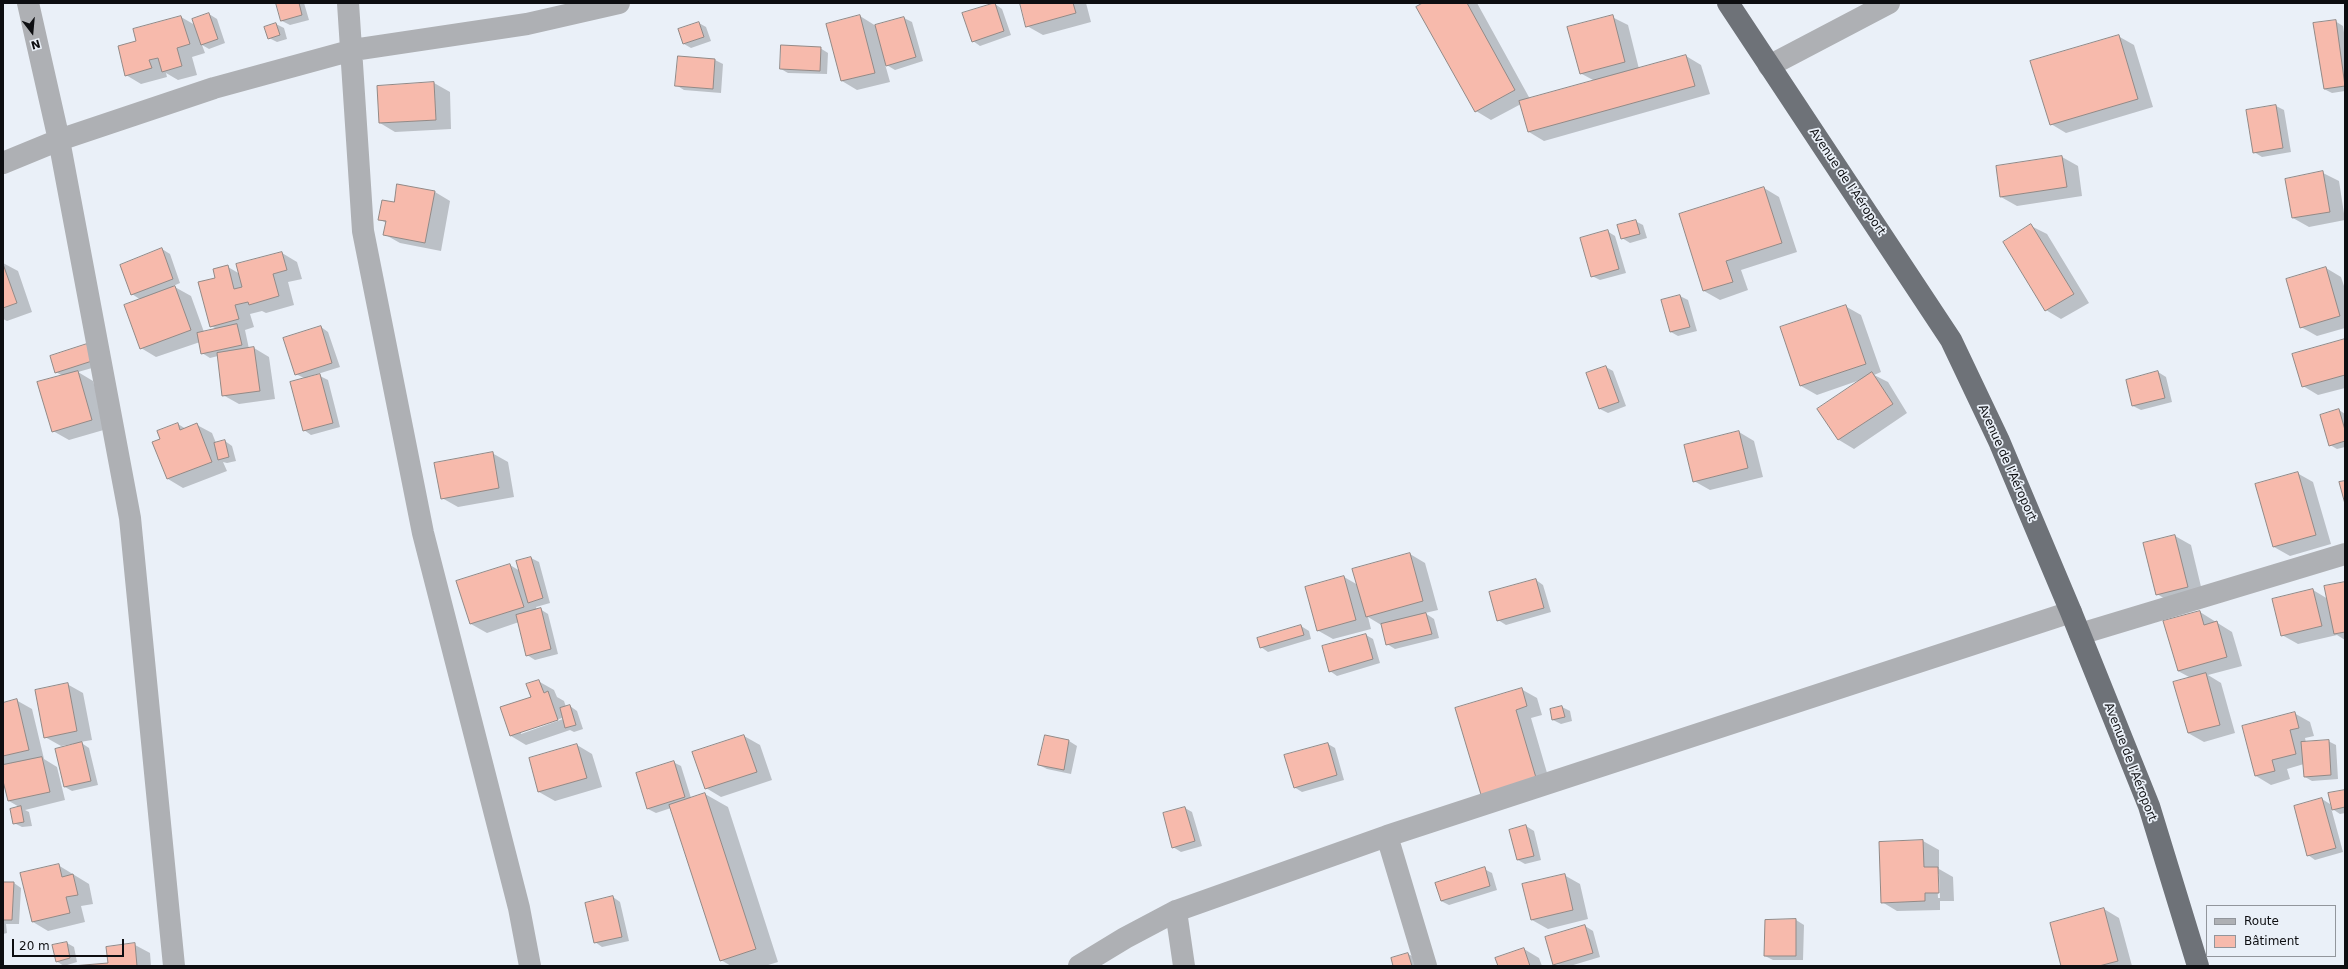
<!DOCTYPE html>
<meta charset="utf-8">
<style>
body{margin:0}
#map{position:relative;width:2348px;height:969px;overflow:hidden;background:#eaf0f8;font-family:"DejaVu Sans",sans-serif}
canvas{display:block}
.frame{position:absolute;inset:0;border:4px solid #0d0e11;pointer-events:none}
.legend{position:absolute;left:2206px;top:905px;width:130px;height:52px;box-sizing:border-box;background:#eaf0f8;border:1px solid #92969c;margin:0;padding:5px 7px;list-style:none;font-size:12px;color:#0d0e11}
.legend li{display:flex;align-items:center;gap:8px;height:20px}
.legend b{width:20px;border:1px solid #92969c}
.north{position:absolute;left:12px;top:12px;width:40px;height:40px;-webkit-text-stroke:3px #eaf0f8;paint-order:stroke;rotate:164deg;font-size:11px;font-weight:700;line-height:16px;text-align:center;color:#0d0e11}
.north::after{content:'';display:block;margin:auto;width:14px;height:18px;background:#0d0e11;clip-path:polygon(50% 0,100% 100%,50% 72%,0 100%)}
.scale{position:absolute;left:12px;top:939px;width:112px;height:18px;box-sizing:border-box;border:2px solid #0d0e11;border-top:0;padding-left:5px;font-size:12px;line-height:14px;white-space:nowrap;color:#0d0e11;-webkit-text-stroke:3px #eaf0f8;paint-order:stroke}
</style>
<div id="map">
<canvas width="2348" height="969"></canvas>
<div class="frame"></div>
<ul class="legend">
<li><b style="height:5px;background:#aeb0b4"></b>Route</li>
<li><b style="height:11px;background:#f7baac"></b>Bâtiment</li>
</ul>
<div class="north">N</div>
<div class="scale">20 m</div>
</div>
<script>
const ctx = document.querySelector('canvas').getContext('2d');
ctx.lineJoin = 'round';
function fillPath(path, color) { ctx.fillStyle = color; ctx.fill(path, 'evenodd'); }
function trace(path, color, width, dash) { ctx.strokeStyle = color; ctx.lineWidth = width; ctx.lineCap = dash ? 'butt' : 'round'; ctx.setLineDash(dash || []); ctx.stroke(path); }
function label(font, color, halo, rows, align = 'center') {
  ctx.font = font + ' "DejaVu Sans",sans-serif'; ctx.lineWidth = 3.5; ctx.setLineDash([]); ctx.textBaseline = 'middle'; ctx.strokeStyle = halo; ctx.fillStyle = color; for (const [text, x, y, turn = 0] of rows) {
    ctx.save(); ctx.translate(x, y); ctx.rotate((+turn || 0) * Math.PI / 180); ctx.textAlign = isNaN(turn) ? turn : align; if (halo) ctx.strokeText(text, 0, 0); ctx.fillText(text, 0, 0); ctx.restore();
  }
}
fillPath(new Path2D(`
 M277,3h27l5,17 -19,5 -8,-4z
 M1021,3h65l5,19 -48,13 -16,-9z
 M1425,3h52l53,96 65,-18 -15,-8 32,-56 16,8 11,44 47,-13 15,9 9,29 -166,47 -15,-9 -8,-28 -30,16 -15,-9z
 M995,4l7,5 9,26 -31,11 -7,-5z
 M209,14l8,5 8,24 -16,6 -7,-4 3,8 -13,4 5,18 -19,5 -12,-7 1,4 -26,7 -15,-9 55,-58 14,8z
 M860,16l16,10 28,-8 8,4 11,39 -28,9 -10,-6 5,18 -33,8 -15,-9z
 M2335,21l8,5 2,13v52l-13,2 -8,-4z
 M699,23l7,4 5,14 -20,7 -7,-4z
 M276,24l8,4 3,11 -10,3 -8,-4 -4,-10z
 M2118,36l16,9 19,62 -87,26 -15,-9z
 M820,48l8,5 -1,21 -39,-1 -7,-4z
 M679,57l36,3 8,4 -2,29 -37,-3 -8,-5z
 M434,83l16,9 1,37 -56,3 -15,-9 -2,-36z
 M2276,106l8,4 7,42 -29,5 -8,-5 -7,-41z
 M2062,157l16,9 4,30 -65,10 -16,-9z
 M2323,173l16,8 6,39 -36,7 -16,-9z
 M398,185l37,7 15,9 -9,50 -41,-8 -16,-9 2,-11 -7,-4 16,-15z
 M1764,188l15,9 18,55 -56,18 7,20 -28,10 -16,-9 -24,-77z
 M1635,221l8,4 4,13 -17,5 -8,-5z
 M2031,226l16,8 42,69 -28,16 -15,-9z
 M1607,231l8,5 11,37 -26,7 -8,-4z
 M162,249l8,5 10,29 -7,3 18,10 13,36 13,-3 -6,-3 5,-47 12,-12 12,7 42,-21 15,9 5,17 -14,3 6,23 -28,8 -4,-2 -12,3 4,13 -9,3 4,19 5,-1 15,9 6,42 -36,5 -16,-9 -5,-39 -8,2 -8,-5 -2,-11 -44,15 -15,-9v-48l-9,-6z
 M3,263l15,8 14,41 -25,9 -4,-2z
 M2326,268l15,9 4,12v39l-28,8 -16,-9z
 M1680,296l8,4 9,31 -19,5 -7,-4 -9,-31z
 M1845,306l16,9 20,57 -7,3 14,7 19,31 -53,36 -15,-9 -21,-30 45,-31 -46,16 -16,-9 -19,-58z
 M321,327l7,5 12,35 -32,10 1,2 11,-3 8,4 12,47 -29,8 -7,-5 2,-51 -10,-5z
 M2345,340v48l-27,7 -15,-9z
 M87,345l12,21 -21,6 15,9 14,48 -38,11 -16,-9 10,-55 -7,-4z
 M1606,367l7,4 13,35 -18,7 -8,-4z
 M2158,372l8,5 6,25 -31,8 -8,-4z
 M2339,410l6,4v33l-8,2 -7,-4z
 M178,424l8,5 11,-4 15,8 4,10 9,-2 7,5 4,15 -9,2 -4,-1 4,9 -44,17 -15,-9 -14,-36 8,-3z
 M1739,432l15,9 9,36 -53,13 -16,-9z
 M492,453l16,9 6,35 -56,10 -16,-9z
 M2297,473l16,9 18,62 -41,12 -16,-9 -18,-62z
 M2175,536l16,9 12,50 -31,8 -15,-9z
 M1410,554l15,9 13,47 -13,3 9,6 5,19 -44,11 -8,-5 -4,-18 -15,-9 3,12 -38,10 -16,-9 27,-53 14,8z
 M531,558l8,4 11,41 -14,4 1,3 3,-1 8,5 10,40 -23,6 -8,-5 -8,-33 -32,11 -16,-9 -13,-42 52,-17 10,6z
 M1536,580l7,5 8,27 -45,13 -8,-5z
 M2345,583v57l-8,-5 -39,9 -16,-9 31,-45 15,9z
 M2200,612l32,20 10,34 -34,9 13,8 14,50 -31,9 -16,-9 3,-55 -13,-7z
 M1301,626l8,5 2,8 -43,13 -7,-5z
 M1366,635l7,4 7,24 -43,13 -7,-5z
 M538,681l16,9 3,7 7,4 2,6 4,-1 7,5 6,18 -9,3 -4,-2 -44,15 -15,-9zM562,718l1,1 -42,15v-2z
 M67,684l16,9 9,47 -12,2 9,6 9,37 -26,6 -7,-4 8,-43 -12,2 -16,-9z
 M1521,689l16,9 5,17 -11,3 21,72 -69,7z
 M16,700l16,9 12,50 13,8 8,33 -40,10 4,2 3,14 -10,1 -8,-4 7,-15 -12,-7 -6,-24v-73z
 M1562,707l8,4 2,10 -11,3 -8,-4z
 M2294,713l16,9 4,14 -9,2 1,5 22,-2 8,4 2,34 -26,2 -7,-4 -1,-13 -17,5 3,10 -19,6 -15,-9z
 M744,736l16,9 12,35 -51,17 -15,-9z
 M1045,737l24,4 8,5 -6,28 -24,-5 -8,-4z
 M1328,744l7,4 9,32 -42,12 -8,-5z
 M577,745l15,9 10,33 -47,14 -16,-9 -9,-33z
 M673,762l8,4 10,32 14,-4 23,13 50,155 -13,4h-34l-10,-6 -50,-152 -15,5 -8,-4 -11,-35z
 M2345,791v22l-5,1 -9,-6z
 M2322,799l8,5 13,48 -28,8 -7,-5z
 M1185,808l7,4 10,34 -21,6 -8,-5z
 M1526,826l8,5 7,29 -16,4 -7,-4z
 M1923,841l16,9v19l14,8 1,24h-14v9l-43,1 -15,-9 -2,-59zM1937,874h2l1,24h-2z
 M58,865l31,19 4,20 -12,2 4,16 -37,9 -15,-9z
 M1484,869l8,4 5,17 -48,15 -8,-4z
 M1564,875l16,9 8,35 -40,10 -16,-9z
 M3,883h11l7,5 -2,36h-13l1,9 -4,1z
 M613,897l7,5 9,39 -27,6 -7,-5z
 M2104,909l15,9 13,48h-70z
 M1796,920l8,5 -1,35h-30l-8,-4z
 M1585,926l8,5 7,26 -30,9 -17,-2z
 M67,943l7,4 3,15 -13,4 -8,-5z
 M135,945l15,8 1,13h-67l25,-2z
 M1524,949l15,9 3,8h-43z
 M1408,954l8,4 2,8h-24z`), '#0003');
const building = new Path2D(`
 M276,3h23l3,12 -21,6z
 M995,3l9,28 -32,11 -10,-29z
 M1020,3h53l3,10 -50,14z
 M1423,3h44l48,87 -40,22 -59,-105z
 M209,13l9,26 -17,6 -9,-26z
 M860,15l15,58 -34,8 -15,-57z
 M1613,15l12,47 -45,12 -13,-47z
 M181,16l9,28 -13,4 5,18 -20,6 -4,-14 -9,2 3,8 -27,8 -7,-30 18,-5 -3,-12z
 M904,17l12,40 -30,9 -11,-41z
 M2336,20l9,66 -21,3 -11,-66z
 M699,22l5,15 -21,7 -5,-15z
 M276,23l4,12 -12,4 -4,-12z
 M2119,35l19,64 -88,26 -20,-64z
 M781,45l40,2 -1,24 -40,-2z
 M1686,55l9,31 -167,46 -9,-31z
 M678,56l37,3 -2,30 -38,-3z
 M434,82l2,38 -57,3 -2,-37z
 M2276,105l7,43 -30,5 -7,-43z
 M2062,156l5,31 -67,10 -4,-31z
 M2323,171l7,41 -38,6 -7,-39z
 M397,184l38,7 -10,52 -42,-8 3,-14 -8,-1 4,-20 12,2z
 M1764,187l18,56 -56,18 7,21 -30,9 -24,-77z
 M1636,220l4,14 -19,5 -4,-14z
 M2031,224l43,70 -29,17 -42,-69z
 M1608,230l11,39 -28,8 -11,-39z
 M162,248l11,31 -42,16 -11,-30z
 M282,252l5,18 -14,4 6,22 -30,9 -1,-3 -13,3 4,14 -29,8 -12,-45 17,-4 -2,-9 15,-4 6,24 8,-2 -6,-23z
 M3,264l14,39 -14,5z
 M2326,267l14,49 -40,12 -14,-49z
 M175,286l16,44 -51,19 -16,-44z
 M1680,295l10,32 -20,5 -9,-32z
 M1846,305l20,59 -66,22 -20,-59z
 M237,324l5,21 -41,9 -4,-21z
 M321,326l11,37 -37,12 -12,-37z
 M2345,339v36l-43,12 -10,-33z
 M87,344l5,17 -37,12 -5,-17z
 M254,347l6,44 -38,5 -5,-43z
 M1606,366l13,36 -20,7 -13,-36z
 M78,371l14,49 -40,12 -15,-50z
 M2158,371l7,27 -33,8 -6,-26z
 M1872,372l21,32 -55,36 -21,-31z
 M320,374l13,49 -30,8 -13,-49z
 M2339,409l6,21v11l-16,5 -9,-31z
 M178,423l2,7 17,-7 15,39 -45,17 -15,-37 8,-3 -3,-8z
 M1739,431l9,37 -55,14 -9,-37z
 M225,440l4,17 -11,3 -4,-17z
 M493,452l6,36 -58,11 -7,-36z
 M2298,472l18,63 -43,12 -18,-63z
 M2345,481v23l-6,-22z
 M2175,535l13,52 -32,8 -13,-52z
 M1410,553l13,48 -57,16 -14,-48z
 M531,557l12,41 -15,5 -12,-42z
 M510,564l14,43 -54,17 -14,-43z
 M1344,576l12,44 -39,11 -12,-44z
 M1536,579l8,29 -47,13 -8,-29z
 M2345,582v50l-11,2 -10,-48z
 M2313,589l9,37 -41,10 -9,-37z
 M541,608l10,41 -25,7 -10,-41z
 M2200,611l4,14 13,-4 10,36 -49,14 -15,-50z
 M1426,613l6,21 -46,11 -5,-21z
 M1301,625l3,10 -44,13 -3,-10z
 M1366,634l7,25 -44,13 -7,-26z
 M2206,673l14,52 -32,8 -15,-51z
 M539,680l5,13 4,-2 10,29 -48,16 -10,-29 31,-10 -5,-13z
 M68,683l9,48 -33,7 -9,-48z
 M1522,688l5,18 -11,4 21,71 -55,17 -27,-90z
 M17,699l12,51 -26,6v-53z
 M570,705l6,20 -11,3 -5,-20z
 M1562,706l3,11 -13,3 -2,-11z
 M2295,712l4,16 -9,2 6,24 -24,6 3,11 -20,5 -13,-50z
 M744,735l13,37 -52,17 -13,-37z
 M1045,735l24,5 -5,30 -26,-5z
 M2329,740l2,35 -27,2 -3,-35z
 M82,742l9,39 -27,6 -9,-38z
 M1328,743l9,32 -43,13 -10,-33z
 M577,744l10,34 -49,14 -9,-34z
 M42,757l8,35 -42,9 -5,-20v-16z
 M674,761l11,36 -38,12 -11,-36z
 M2345,790v17l-13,3 -4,-17z
 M705,793l51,156 -36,12 -51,-156z
 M2322,798l14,50 -29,8 -13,-50z
 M21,806l3,16 -11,2 -3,-15z
 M1185,807l10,34 -23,7 -9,-35z
 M1526,825l8,31 -17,4 -8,-30z
 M1923,840l1,27h14l1,26h-14v8l-44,2 -2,-61z
 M59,864l3,13 11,-3 5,21 -12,2 4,16 -38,9 -12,-49z
 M1485,867l5,19 -49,15 -6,-18z
 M1565,874l8,36 -42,10 -9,-36z
 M3,882h11l-2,38h-9z
 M613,896l9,41 -28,6 -9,-40z
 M2104,908l14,53 -19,5h-38l-11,-43z
 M1796,919v37h-32l1,-36z
 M1585,925l8,28 -40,12 -8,-28z
 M67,942l3,16 -14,4 -4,-17z
 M135,943l2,23h-65l36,-3 -2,-16z
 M1524,948l6,18h-32l-3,-8z
 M1408,953l4,13h-19l-2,-8z`);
fillPath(building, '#f7baac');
trace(building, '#928986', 1);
trace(new Path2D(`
 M28,3l31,137 71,378 44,448
 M348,3l15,228 60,302 96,375 11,58
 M1769,66l120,-63
 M3,163l56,-23 155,-52 139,-38 174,-26 92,-21
 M2080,634l265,-80
 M1387,836l39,130
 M1176,911l8,55
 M1079,966l46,-28 51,-27 211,-75 684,-224`), '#aeb0b4', 22);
trace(new Path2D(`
 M1728,3l223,337 48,101 72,171 78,194 49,160`), '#6e7278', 22);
label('12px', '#0d0e11', '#eaf0f8', [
 ["Avenue de l'Aéroport",1847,182,56],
 ["Avenue de l'Aéroport",2007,463,66],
 ["Avenue de l'Aéroport",2130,762,69]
]);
</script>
